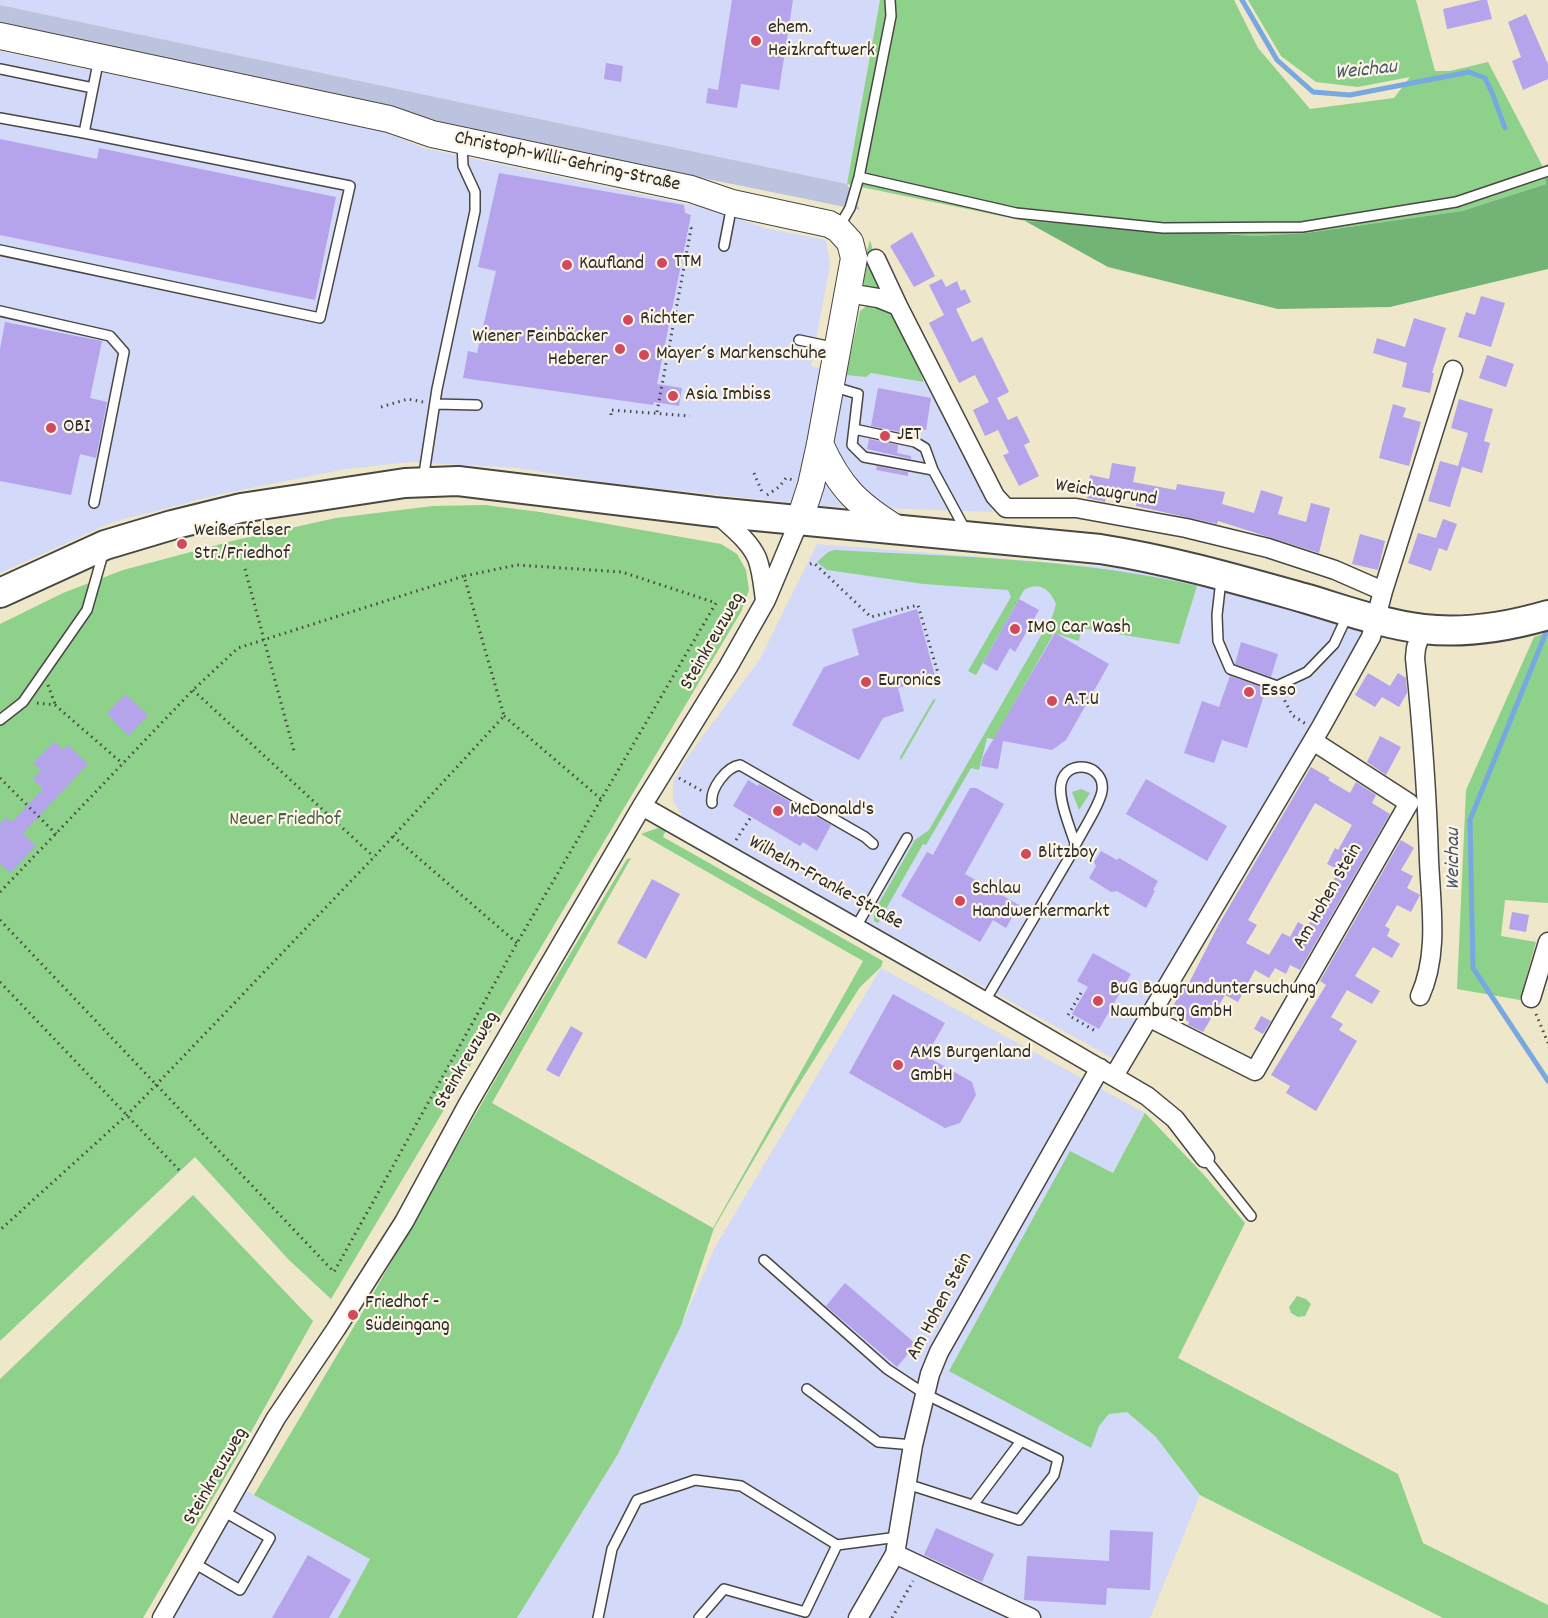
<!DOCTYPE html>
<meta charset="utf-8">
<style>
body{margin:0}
canvas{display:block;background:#efe7c9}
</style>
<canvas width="1548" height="1618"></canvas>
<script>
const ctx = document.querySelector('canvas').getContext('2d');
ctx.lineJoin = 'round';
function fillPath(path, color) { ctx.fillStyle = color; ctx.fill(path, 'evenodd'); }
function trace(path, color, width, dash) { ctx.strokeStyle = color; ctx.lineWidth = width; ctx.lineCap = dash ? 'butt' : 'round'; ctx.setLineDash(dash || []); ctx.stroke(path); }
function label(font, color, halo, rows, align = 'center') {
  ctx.font = font + ' Dekko,sans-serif'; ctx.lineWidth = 4.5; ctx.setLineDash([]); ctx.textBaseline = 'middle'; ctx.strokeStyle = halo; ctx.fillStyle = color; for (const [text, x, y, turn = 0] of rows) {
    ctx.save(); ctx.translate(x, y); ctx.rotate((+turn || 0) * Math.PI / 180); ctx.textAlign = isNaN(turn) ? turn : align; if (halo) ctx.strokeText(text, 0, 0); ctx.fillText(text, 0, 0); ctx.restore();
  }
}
fillPath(new Path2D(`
 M0,0h880l-33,184 -847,-179z
 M0,51l383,80 40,17 287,61 55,19 61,12 4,24 -19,102 35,9 20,2 5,-4 59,10 63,129 -170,-6 -216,-23 -89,-15 -108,-6 -64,7 -125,25 -108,28 -113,51z
 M817,544l305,24 111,24 136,37 -253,431 -431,-239 -12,-21v-18l13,-23 74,-100z
 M881,968l264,145 -32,60 -42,-21 20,295 8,-21 10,-12 18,-2 29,25 44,58 -50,123h-633l101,-164 63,-128 34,-79z
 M238,1486l133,73 -33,59h-176z`), '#d2d9f9');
fillPath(new Path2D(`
 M0,5l847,179 13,26 -374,-76 -486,-107z`), '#bcc3de');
fillPath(new Path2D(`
 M880,0h354l24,48 52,61 84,-11 16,-21 -52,10 -42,-5 -35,-26 -33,-56h168l19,71h15l38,-9 55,105 3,17 -84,27 -156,22 -51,3 -230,-15 -178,-37z
 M870,240l13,45 -7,5 -9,-2 -5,-6v-13z
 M868,305l25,6 9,14 22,57 -53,-9 -5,4 -20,-2 14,-64z
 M485,505l55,7 181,32 16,10 9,16 3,20 -8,22 -410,687 -43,-40 -93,-102 -195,184v-717l63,-31 60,-23 113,-30 100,-22 97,-12z
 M835,550c121,7 244,8 362,36l-18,58 -98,-16 -2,13 -25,-8 -60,106 -7,-1 -8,32 -8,-2 -45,77 -3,-1 -45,79 -4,-2v-9l41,-72 14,-10 124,-215 3,-11c-6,-15 -17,-23 -32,-14l-48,85 -8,-4 43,-74 -3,-7 -84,-6 -97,-14 -10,-8 11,-10z
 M1548,632v271l-43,-3 -4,36 35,6 -16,58 -63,-11 9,-199 68,-153z
 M936,699l-35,61 -1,-3 33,-57z
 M1081,789l9,4 -11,17 -7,-18z
 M658,828l8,2 -3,7 220,124 -2,6 -21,20 -70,111 -76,130 -33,98 -63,128 -101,164h-179l32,-59 -116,-64 108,-182 152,-266 113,-188 4,-1 -139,245 221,125 150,-267 -222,-127z
 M1145,1113l59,62 41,48 -67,135 220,116 25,69 125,62v13h-105l-243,-123 -44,-58 -29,-25 -18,2 -10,12 -8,22 -142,-77 121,-220 43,22z
 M193,1195l120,126 -80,143 -90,154h-143v-239z
 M1297,1296l9,3 5,5 -6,12 -7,1 -7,-4 -2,-6z`), '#8dd18a');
fillPath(new Path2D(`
 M1548,164v105l-158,38 -112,2 -170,-42 -83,-46 230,15 51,-3 156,-22 84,-27 -3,-17z`), '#72b376');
trace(new Path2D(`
 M1242,0l35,60 36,32 37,3 119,-23 16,6 8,17 12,33
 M1547,630l-77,190 3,148 75,113`), '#78a8e2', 5);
fillPath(new Path2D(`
 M732,0h61l-14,90 -38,-6 -4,24 -31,-5 2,-15 10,2z
 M1481,0h6l5,19 -45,10 -4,-20z
 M1526,14l22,50v15l-25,11 -11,-29 9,-4 -13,-35z
 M606,63l17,3 -2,16 -17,-3z
 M0,139l97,20 2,-11 237,49 -21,103 -315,-65z
 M499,173l185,32 1,8 6,2 -34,169 25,4 -3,18 -25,-4 -1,3 -190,-27 5,-27 9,2 19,-82 -18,-4z
 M912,232l23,44 -21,11 -24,-41z
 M942,279l4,8 11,-6 4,10 4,-2 6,13 -15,7 16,33 10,-5 27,55 -20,10 -14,-27 -16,8 -30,-60 15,-8 -15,-30z
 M1481,296l24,7 -14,44 -33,-10 8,-25 9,3z
 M1414,318l32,10 -14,45h2l-4,20 -28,-6 5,-24 -34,-10 4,-15 28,9z
 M5,322l97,19 -12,57 17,4 -11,56 -16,-4 -9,41 -71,-14v-132z
 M1487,355l27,9 -8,23 -27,-9z
 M878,388l53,10 -5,32 -24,-5 -1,7 -30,-6z
 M997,398l11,22 9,-4 13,26 -6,3 15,31 -20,10 -16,-31 6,-2 -11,-23 -13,6 -12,-26z
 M1459,399l34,10 -9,32 6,2 -8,30 -20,-6 -12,40 -22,-6 12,-40 18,5 10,-33 -17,-5z
 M1393,404l13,4 -3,9 18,5 -12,44 -30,-8z
 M869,439l29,6 -1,8 14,3v3l-44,-10z
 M1112,463l24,4 -3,15 43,8 1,-6 48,8 -3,12 32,9 7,-23 22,7 -5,17 28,8 5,-19 19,5 -11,45 -101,-32 -1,3 -81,-18 2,-10 -31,-6 -2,12 -18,-4 3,-23 19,4z
 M877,466l31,6v4l-32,-6z
 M1443,519l14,5 -10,27 -8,-3 -8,23 -23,-8 10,-30 18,5z
 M1360,534l25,7 -7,29 -26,-6z
 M1019,599l20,11 -24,42 -5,-4 -13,23 -14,-8z
 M917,609l18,67 -37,12 6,23 -21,7 -24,42 -67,-35 32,-58 35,-12 -7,-26z
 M1055,633l54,31 -43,76 -14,10 -49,-9 -5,28 -17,-3 2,-9z
 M1241,642l37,12 -7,23 -36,-13z
 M1368,673l22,13 8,-13 8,5 1,15 -8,14 -17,-10 -7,10 -20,-12z
 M1230,676l36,13 -19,59 -25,-8 -8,23 -30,-10 18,-52 17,6z
 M125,694l23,21 -19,21 -22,-22z
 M1380,736l21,11 -15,28 -19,-13z
 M54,742l9,8 5,-5 20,19 -65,69 13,13 -26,27 -10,-9v-40l6,-7 6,5 31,-33 -10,-10 8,-9 -8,-7z
 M1311,767l19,11 -2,2 22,13 6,-11 20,13 -4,8 18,11 -90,156 -10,-5 -4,9 -11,-6 -6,10 -14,-8 -17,32 -13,-7 -22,37 -15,-7 1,-3 -19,-11 17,-29 2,1 30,-59zM1315,803l37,22 -14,25 -3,-2 -8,16 12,6 -32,57 -9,-5 -8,15 -8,-4 -13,22 -23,-12 11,-18 -9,-5z
 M1146,779l81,47 -20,35 -81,-47z
 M748,780l10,6 1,-2 72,41 -14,26 -14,-9 -3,4 -67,-40z
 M970,788h6l28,16 -39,70 54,31 -13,23 -13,-8 -13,22 -79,-46 26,-44 6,3z
 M1401,840l13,8 -13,22 12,6 -6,12 13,7 -9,17 -14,-7 -12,21 5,3 -3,7 13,8 -8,14 -19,-11 -18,29 25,15 -8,13 -25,-14 -16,27 12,7 -4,6 18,11 -41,70 -30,-18 4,-7 -19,-11 55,-90 -6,-4z
 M1101,851l16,9 2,-2 39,23 -5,9 2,1 -9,17 -29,-17 -6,1 -22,-14 7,-12 -2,-4z
 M652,879l28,15 -34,65 -29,-16z
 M1512,912l17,3 -3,17 -17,-3z
 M1093,953l38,21 -32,55 -27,-15 16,-27 -11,-6z
 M893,994l52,29 -19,33 46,26 4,13 -16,28 -15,5 -96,-55z
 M1261,1016l10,5 -8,13 -9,-5z
 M571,1026l12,7 -24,44 -13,-7z
 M845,1283l71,61 -19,23 -71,-61z
 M936,1528l58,26 -12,28 -58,-27z
 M1110,1530l43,2 -3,58 -43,-2 -1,17 -82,-5 3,-44 82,5z
 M308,1555l43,25 -22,38h-57z`), '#b5a3eb');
const lane = new Path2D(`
 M0,69l93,19
 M0,118l84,15
 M859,177l157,36 147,15 139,-1 154,-25 92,-31
 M839,227l11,-19 9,-31 32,-161 -1,-16
 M724,246l8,-41
 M0,250l320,68 30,-132 -266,-53 15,-75
 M0,311l110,25 14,16 -30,151
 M799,340l38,8
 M831,386l27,8 -6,51 12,12 69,13
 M435,404l42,1
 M854,429l61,13 10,6 8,22 33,61
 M423,480l14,-91 38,-178v-19l-12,-26 -1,-25
 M1221,580l-4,35 1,26 12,28 47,17 30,-14 27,-28 14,-30
 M0,720l23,-18 64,-92 16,-56
 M712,803c-2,-14 14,-36 28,-38l125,72 8,7
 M856,927l51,-89
 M985,1001l84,-143c7,-18 31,-52 33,-67 4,-27 -36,-34 -41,-7 -3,15 9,44 14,59
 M1205,1158l46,58
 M764,1260l123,109 38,25 133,65 -4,16 -35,45 -112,-36
 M807,1389l71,53 35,3
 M973,1505l48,-64
 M194,1563l46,27 30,-52 -47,-27
 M598,1618l14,-69 25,-49 58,-20 46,6 96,59 61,-8
 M699,1618l25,-29 81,23 32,-67`);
const street = new Path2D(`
 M876,259l22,47 97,190 11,12h70l110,20 82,20 67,22 48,21 -12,46 -50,90 -207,349
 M848,293l30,5 20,8
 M716,513c14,13 33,27 41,45 5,13 6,28 8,42
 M1383,591l70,-221
 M642,806l311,177 194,113 28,23 30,39
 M1420,996c19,-42 11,-90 9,-136 -2,-67 -7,-134 -14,-202l1,-10 6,-19
 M1531,998l17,-56
 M1148,1017l107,54 154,-268 -96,-62
 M895,1554l136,64
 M162,1618l114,-200 60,-89 68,-107 64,-118 174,-298 86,-139 38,-67 34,-81
 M858,1618l37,-64 18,-109 17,-71 9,-22 161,-284`);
const secondary = new Path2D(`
 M0,36l389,83 43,15 259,55 41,14 97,21 9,5 12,13 4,16 -34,186 -9,41 -11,34
 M820,444c20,44 37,60 77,85`);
const primary = new Path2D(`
 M0,593l105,-48 67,-20 69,-17 164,-25 53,-2 256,31 386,37c70,11 136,30 204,49 38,11 78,26 119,31 43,5 84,-2 125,-14`);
trace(lane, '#484743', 12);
trace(street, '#484743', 21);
trace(secondary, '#484743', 28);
trace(primary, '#484743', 32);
trace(new Path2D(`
 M381,407l27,-8 15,3
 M657,412l32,-172 2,-12 -2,-1
 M611,415v-5l79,6
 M754,473l8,19
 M767,495l12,-8 7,-9 7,2
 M810,564l4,-1 57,54 47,-12 22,75
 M245,569l49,182
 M48,685l7,19
 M193,690l181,167
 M1282,695l10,20 14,9
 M37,703l18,2 68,59
 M504,716l97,83
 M0,778l56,56
 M679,778l23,13
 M393,836l124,107
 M736,840l15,-23
 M0,892l193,-202 45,-42 226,-72
 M0,920l334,352 183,-329 199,-340 -94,-31 -105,-7 -53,11 40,140 -130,141 -217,227 -30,31 -127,115
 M0,982l180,189
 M1081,993l-13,22 29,17
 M1536,1014l12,29
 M892,1618l21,-37`), '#484743', 3, [1.5, 4.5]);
trace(lane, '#fff', 9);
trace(street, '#fff', 18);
trace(secondary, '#fff', 26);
trace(primary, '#fff', 28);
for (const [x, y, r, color] of [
 [756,41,6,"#d1495b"],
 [662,263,6,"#d1495b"],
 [567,265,6,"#d1495b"],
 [628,320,6,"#d1495b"],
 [620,349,6,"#d1495b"],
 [644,355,6,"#d1495b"],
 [673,396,6,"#d1495b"],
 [51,428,6,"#d1495b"],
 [885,436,6,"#d1495b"],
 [182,544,6,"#d1495b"],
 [1015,629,6,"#d1495b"],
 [866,682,6,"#d1495b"],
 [1249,692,6,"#d1495b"],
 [1052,701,6,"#d1495b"],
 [778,811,6,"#d1495b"],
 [1026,854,6,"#d1495b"],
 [960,901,6,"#d1495b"],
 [1098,1001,6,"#d1495b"],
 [898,1065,6,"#d1495b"],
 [353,1315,6,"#d1495b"]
]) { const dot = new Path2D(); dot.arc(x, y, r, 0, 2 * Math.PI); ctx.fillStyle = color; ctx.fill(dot); trace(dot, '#fcf5e5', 2); }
label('20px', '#2b2b2b', '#fcf5e5', [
 ["ehem.",768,29],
 ["Heizkraftwerk",768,52],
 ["TTM",674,263],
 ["Kaufland",579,265],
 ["Richter",640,320],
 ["Wiener Feinbäcker",608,338,"right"],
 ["Heberer",608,361,"right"],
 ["Mayer´s Markenschuhe",656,355],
 ["Asia Imbiss",685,396],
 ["OBI",63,428],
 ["JET",897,436],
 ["Weißenfelser",194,532],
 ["Str./Friedhof",194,555],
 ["IMO Car Wash",1027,629],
 ["Euronics",878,682],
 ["Esso",1261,692],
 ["A.T.U",1064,701],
 ["McDonald's",790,811],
 ["Blitzboy",1038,854],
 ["Schlau",972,890],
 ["Handwerkermarkt",972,913],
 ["BuG Baugrunduntersuchung",1110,990],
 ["Naumburg GmbH",1110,1013],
 ["AMS Burgenland",910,1054],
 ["GmbH",910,1077],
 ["Friedhof -",365,1304],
 ["Südeingang",365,1327]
], 'left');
label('20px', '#2b2b2b', '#fcf5e5', [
 ["Christoph-Willi-Gehring-Straße",567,163,12],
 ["Weichaugrund",1106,494,8],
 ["Steinkreuzweg",714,642,-60],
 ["Wilhelm-Franke-Straße",825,884,29],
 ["Am Hohen Stein",1329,897,-60],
 ["Steinkreuzweg",468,1061,-60],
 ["Am Hohen Stein",941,1307,-62],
 ["Steinkreuzweg",217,1477,-60]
]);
label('20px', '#485d48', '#fcf5e5', [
 ["Neuer Friedhof",285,821]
]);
label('italic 21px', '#46576b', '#fcf5e5', [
 ["Weichau",1366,72,-6],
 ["Weichau",1455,859,-90]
]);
</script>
